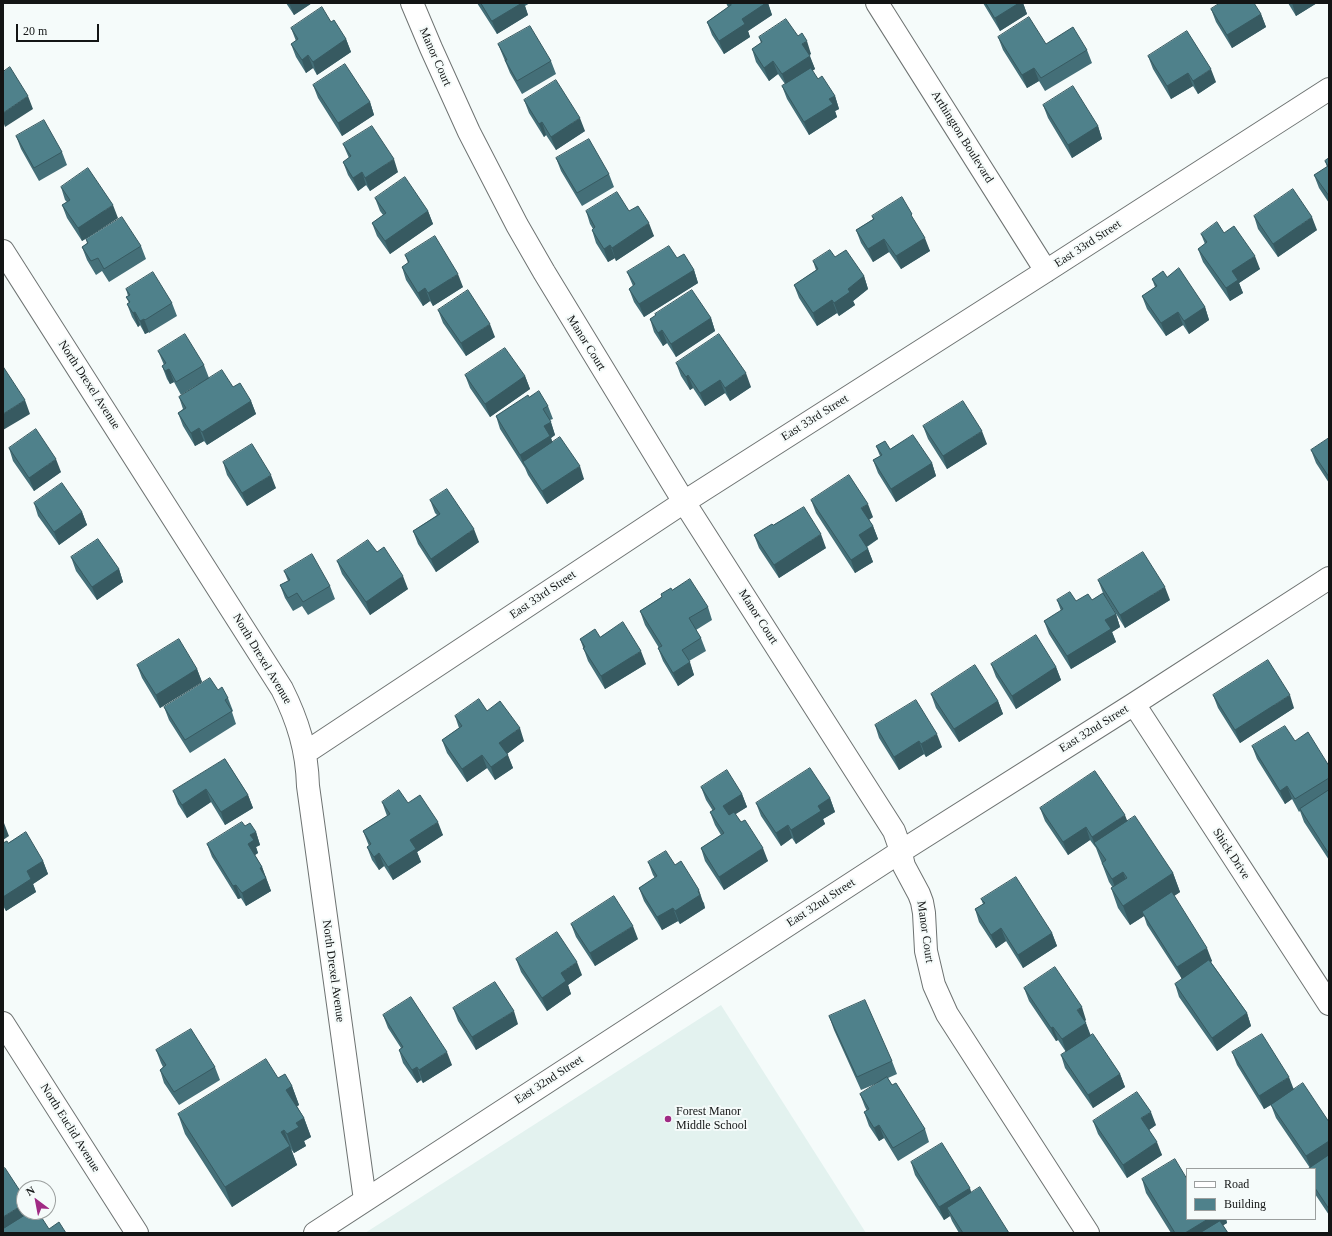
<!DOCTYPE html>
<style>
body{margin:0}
#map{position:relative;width:1332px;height:1236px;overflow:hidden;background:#f5fbfa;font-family:"Times New Roman",serif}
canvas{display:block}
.frame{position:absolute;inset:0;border:4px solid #131515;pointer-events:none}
.legend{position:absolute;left:1186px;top:1168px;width:130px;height:52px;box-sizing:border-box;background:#f5fbfa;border:1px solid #9b9f9e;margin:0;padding:5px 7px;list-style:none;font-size:12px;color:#131515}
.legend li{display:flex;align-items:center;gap:8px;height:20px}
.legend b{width:20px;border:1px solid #9b9f9e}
.north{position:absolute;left:16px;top:1180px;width:40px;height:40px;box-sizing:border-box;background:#f5fbfa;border:1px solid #9b9f9e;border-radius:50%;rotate:328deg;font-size:11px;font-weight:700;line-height:16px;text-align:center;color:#131515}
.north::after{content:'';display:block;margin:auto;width:14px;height:18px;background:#a02a84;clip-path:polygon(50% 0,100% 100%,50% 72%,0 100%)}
.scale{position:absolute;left:16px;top:24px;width:83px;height:18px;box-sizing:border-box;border:2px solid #131515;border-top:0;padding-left:5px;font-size:12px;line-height:14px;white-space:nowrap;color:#131515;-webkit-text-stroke:3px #f5fbfa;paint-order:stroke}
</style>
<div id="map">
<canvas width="1332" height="1236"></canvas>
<div class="frame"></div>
<ul class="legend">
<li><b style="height:5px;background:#fff"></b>Road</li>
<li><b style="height:11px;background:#4f818b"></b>Building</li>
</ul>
<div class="north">N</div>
<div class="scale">20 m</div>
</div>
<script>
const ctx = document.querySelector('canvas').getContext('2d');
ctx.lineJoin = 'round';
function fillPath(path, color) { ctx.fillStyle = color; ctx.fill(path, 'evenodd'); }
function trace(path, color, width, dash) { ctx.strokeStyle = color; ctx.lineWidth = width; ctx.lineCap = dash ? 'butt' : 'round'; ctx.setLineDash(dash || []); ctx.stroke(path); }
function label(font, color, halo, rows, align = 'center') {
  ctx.font = font + ' "Times New Roman",serif'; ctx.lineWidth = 4; ctx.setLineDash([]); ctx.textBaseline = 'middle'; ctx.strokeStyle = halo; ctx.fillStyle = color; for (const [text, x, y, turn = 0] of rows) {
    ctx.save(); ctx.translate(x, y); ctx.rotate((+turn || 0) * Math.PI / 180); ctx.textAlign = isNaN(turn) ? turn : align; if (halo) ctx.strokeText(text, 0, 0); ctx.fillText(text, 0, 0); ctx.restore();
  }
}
fillPath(new Path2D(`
 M721,1005l145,228h-501z`), '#e3f2ef');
const minor = new Path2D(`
 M412,3l19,45 38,84 48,93 27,47 140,230 210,329 5,14 5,21 15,28 3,8 2,11 2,38 8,34 13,29 141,219
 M877,3l169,268
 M3,251l279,438c16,32 25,61 26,97l57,414
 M1134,704l195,300
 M305,753l379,-251 362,-231 283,-182
 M3,1023l134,210
 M315,1233l585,-381 234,-148 195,-126`);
trace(minor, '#6e7372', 24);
trace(minor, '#fff', 22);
fillPath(new Path2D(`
 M286,3h26l-18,12z
 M477,3h53l-5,3 3,9 -31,19z
 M726,3h42l4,12 -24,16 2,6 -26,17 -12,-19 -5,-13 21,-15z
 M983,3h40l4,11 -27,17z
 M1288,3h29l-21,13z
 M1211,9l50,5 5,13 -34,21 -16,-26z
 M331,22l15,17 5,13 -34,23 -4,-7 -7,5 -10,-16 -5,-13 5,-3 -5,-13z
 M798,36l13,18 -2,1 6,14 -3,2 6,8 17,17 4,13 -4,2 2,6 -28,18 -22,-36 -5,-13 3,-2 -7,-10 -9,7 -13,-19 -4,-13 9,-6 -2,-6z
 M998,37l89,13 5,13 -47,28 -6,-10 -12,7 -24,-38z
 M498,44l53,17 5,13 -34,20 -12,-21z
 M1148,56l68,26 -18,12 -5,-8 -22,13 -18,-30z
 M313,85l57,17 4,13 -32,21 -24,-38z
 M524,100l61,31 -29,19 -10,-15 -2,2 -15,-24z
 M1043,105l55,21 4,13 -30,19 -24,-40z
 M16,136l46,16 5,13 -28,16 -18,-32z
 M343,144l55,28 -28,19 -4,-6 -8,6 -10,-16 -5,-13 6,-4z
 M556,158l53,16 5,13 -32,19 -21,-35z
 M1329,158v45l-10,-15 -5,-13 13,-8 -2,-6z
 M61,187l57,31 -36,23 -15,-23 -5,-13 5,-3 -2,-2z
 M375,198l53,13 5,13 -43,30 -13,-18 -5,-13 11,-8 -3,-4z
 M586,211h43l25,25 -38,25 -1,-3 -7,4 -12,-19 -4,-13 1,-1 -3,-5z
 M872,216l43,6 15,29 -29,18 -12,-17 -16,10 -12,-19 -5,-13 17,-11z
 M1254,216l63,14 -39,27 -20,-28z
 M1224,233l36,36 -21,14 4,10 -13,8 -27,-39 -5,-13 7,-5 -4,-10z
 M86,239l55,7 5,13 -37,23 -7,-11 -6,4 -9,-15 -5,-13 5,-4z
 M405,255l58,32 -30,19 -3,-5 -7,5 -17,-26 -4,-13 6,-4z
 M835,257l29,19 4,13 -15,12 2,4 -16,11 -2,-3 -20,13 -18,-28 -5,-13 22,-15 -3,-9z
 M677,258l17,12 4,13 -54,34 -10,-15 -5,-13 4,-3 -6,-14z
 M1167,277l38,30 4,13 -20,14 -6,-9 -17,11 -19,-27 -5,-13 13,-9 -3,-8z
 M126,289l46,14 5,13 -28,17v-1l-4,2 -5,-9 -2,2 -6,-10 -5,-13 2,-1 -3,-6 2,-1z
 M438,310l57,27 -29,19 -23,-33z
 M655,314l56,4 4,13 -39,26 -9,-14 -4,3 -9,-14 -4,-13 6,-3z
 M158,351l46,14 5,13 24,9 18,14 5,13 -49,31 -3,-4 -9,5 -12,-20 -5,-13 5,-4 -4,-12 21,-14 -19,12 -7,-13 -4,2 -3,-5 -5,-13 2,-1z
 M676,363l75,24 -21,14 -5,-8 -20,13 -12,-18 -3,2 -9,-14z
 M465,375l60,1 5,13 -40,28 -20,-29z
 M529,397l19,9 5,13 -3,1 5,15 -4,3 1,4 32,37 -37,25 -19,-29 -3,-7 -25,-39 -4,-13z
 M923,426l64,18 -40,25 -19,-30z
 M1329,438v45l-13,-20 -5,-13z
 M876,446l14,3 42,14 4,13 -40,26 -18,-29 -5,-13 7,-4z
 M9,448l52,24 -27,19 -21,-30z
 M223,462l53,26 -29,18 -20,-31z
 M430,500l49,42 -43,30 -18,-28 -5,-13 24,-16 -2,-2z
 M811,500l62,17 -4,3 4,6 5,13 -11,8 1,2 5,13 -18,11 -39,-60z
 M34,503l48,9 5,13 -28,20 -21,-29z
 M773,525l53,23 -47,30 -20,-30 -5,-13z
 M377,552l31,37 -38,26 -28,-41 -5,-13z
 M71,557l48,12 4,13 -26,18 -21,-29z
 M284,571l46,15 5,13 -27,16 -6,-9 -9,5 -8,-13 -5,-13 8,-4z
 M1098,580l72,20 -45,28 -20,-32 11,18 4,13 -8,5 4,10 -45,27 -22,-35 -5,-13 17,-10 -4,-11 19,1 16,-1 11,-7z
 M672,590l36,17 4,13 -16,10 5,8 5,13 -17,10 5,14 -16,11 -15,-25 -5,-13h1l-14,-23 -5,-14z
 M600,637l46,27 -41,25 -17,-28 -8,-22z
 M991,664l65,3 5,13 -45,29 -20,-32z
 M137,665l60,4 5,13 -42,26 -18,-30z
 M218,690l10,8 5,13 -1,1 4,12 -46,29 -21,-33 -5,-13z
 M931,694l67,7 5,13 -44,28 -23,-34z
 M1213,695l81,13 -54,35 -22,-35z
 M487,711l37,30 -17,13 6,14 -18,12 -8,-12 -20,14 -20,-29 -5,-13 17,-12 -4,-12z
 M875,725l67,22 -16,10 -2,-3 -25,16 -20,-32z
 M1295,741l34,25v94l-25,-38 -4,-11 -1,1 -7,-13 -7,5 -28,-45 -5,-13z
 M225,759l23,36 5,13 -28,17 -14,-23 -24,16 -9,-14 -5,-13z
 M701,787l41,7 5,13 -12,7 33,47 -44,29 -19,-29 -4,-13 20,-13 -6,-10 -5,-13 3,-1 -7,-11z
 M830,798l5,14 -12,7 2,5 -29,20 -4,-6 -11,8 -20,-30 -5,-13z
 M382,802l26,1 35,32 -26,17 4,10 -28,18 -9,-14 -5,4 -7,-10 -5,-13 2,-1 -6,-15 24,-15z
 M1040,808l87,13 46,52 7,19 -6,4 38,65 -1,1 36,51 4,13 -34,25 -38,-54 -4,-13 7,-5 -35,-54 -3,-9 -14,9 -12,-17 -7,-20h2l-4,-6 -13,-34 -6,-8 -22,15 -23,-34z
 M245,826l11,6 4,13 -4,2 2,6 -3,2 7,12 9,24 -25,15 -5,-8 -3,1 -26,-42 -5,-13z
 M3,843h5l35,18 5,13 -15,10 3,8 -30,19 -3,-5z
 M648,862l27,3 29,38 1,5 -25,16 -2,-3 -16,9 -18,-29 -5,-13 16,-10 -2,-3z
 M981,899l71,34 5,13 -34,22 -17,-27 -10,7 -17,-26 -4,-13 8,-5z
 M571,924l67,15 -43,27 -19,-29z
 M516,959l66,16 -14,10 3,9 -24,17 -26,-39z
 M1024,988l62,32 -1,1 5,14 30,39 5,13 -32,21 -28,-40 -4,-13 5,-3 -8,-12 -2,1 -27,-40z
 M453,1008l65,16 -42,26 -18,-29z
 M383,1015l69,50 -29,18 -2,-3 -4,3 -14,-20 -4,-13 2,-2 -13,-20z
 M829,1016l63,45 5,13 -9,4 4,7 33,44 4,13 -31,19 -14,-23 -5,3 -10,-15 -5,-14 3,-1 -2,-4 -5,-13 20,-12 -19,8 -27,-60z
 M156,1050l59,17 5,13 -41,25 -15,-22 -4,-13 3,-3 -2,-4z
 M1232,1052l62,37 35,33v93l-14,-21v-25l-5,-1 -34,-50 -5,-13 -7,4 -27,-44z
 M278,1078l14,8 7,19 -2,1 7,12 7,19 -7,4 2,5 -12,7 -3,-4 6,16 -65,42 -47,-73 -7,-20z
 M1093,1121l63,4 -7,5 13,25 -35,23 -29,-44z
 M911,1162l60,30 38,41h-50l-7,-12 -2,-5 -6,4 -29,-45z
 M1142,1179l45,40h39l1,4 -4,2 5,8h-57l-25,-40z`), '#446f78');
fillPath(new Path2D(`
 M289,3h23l-18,12z
 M522,3h2l4,12 -31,19 -5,-13z
 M766,3h2l4,12 -24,16 2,6 -26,17 -5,-13 23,-22z
 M1019,3h4l4,11 -27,17 -5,-13z
 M1292,3h25l-21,13z
 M1261,14l5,13 -34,21 -5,-13z
 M346,39l5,13 -34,23 -4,-13z
 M807,41l4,13 -5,3 -4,-13z
 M308,55l5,13 -7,5 -4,-13z
 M810,56l5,13 -28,18 -5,-13z
 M773,61l5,13 -9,7 -5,-13z
 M1034,68l5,13 -12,7 -5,-13z
 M1211,69l5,13 -18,12 -5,-13z
 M1188,73l5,13 -22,13 -4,-13z
 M28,96l5,13 -28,18 -2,-6v-8z
 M835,96l4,13 -4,2 2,6 -28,18 -5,-13 25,-23z
 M370,102l4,13 -32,21 -4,-13z
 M580,118l5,13 -29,19 -5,-13z
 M542,122l4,13 -2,2 -5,-13z
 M1098,126l4,13 -30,19 -4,-13z
 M394,159l4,13 -28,19 -5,-13z
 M362,172l4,13 -8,6 -5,-13z
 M113,205l5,13 -36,23 -4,-13z
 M428,211l5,13 -43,30 -5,-13z
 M1312,217l5,13 -39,27 -5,-13z
 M649,223l5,13 -38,25 -4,-13z
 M925,238l5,13 -29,18 -5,-13z
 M884,239l5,13 -16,10 -5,-13z
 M610,245l5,13 -7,4 -4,-13z
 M1255,256l5,13 -21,14 4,10 -13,8 -4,-13 6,-17z
 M694,270l4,13 -54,34 -5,-13z
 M458,274l5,13 -30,19 -5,-13z
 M864,276l4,13 -15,12 2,4 -16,11 -5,-13 14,-14z
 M425,288l5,13 -7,5 -5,-13z
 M832,300l5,13 -20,13 -4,-13z
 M1205,307l4,13 -20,14 -5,-13z
 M135,312l5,13 -2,2 -5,-14z
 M1178,312l5,13 -17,11 -5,-13z
 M711,318l4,13 -39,26 -5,-13z
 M144,319l5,13 -4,2 -5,-13z
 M490,324l5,13 -29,19 -5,-13z
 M662,330l5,13 -4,3 -5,-13z
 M169,369l5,13 -4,2 -5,-13z
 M746,373l5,14 -21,14 -5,-13z
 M688,375l5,13 -3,2 -4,-13z
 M525,376l5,13 -40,28 -5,-13z
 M720,380l5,13 -20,13 -5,-13z
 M25,400l5,14 -27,16v-16z
 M251,401l5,13 -49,31 -5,-13z
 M551,422l4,13 -4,3 4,11 -32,13 2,6 -5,-13 24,-29z
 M199,428l5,13 -9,5 -4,-13z
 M982,431l5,13 -40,25 -4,-13z
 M56,459l5,13 -27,19 -5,-13z
 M932,463l4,13 -40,26 -5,-13z
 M580,466l4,13 -37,25 -5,-13z
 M271,475l5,13 -29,18 -5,-13z
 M868,504l5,13 -7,4 -5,-13z
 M82,512l5,13 -28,20 -5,-13z
 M873,526l5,13 -14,9 -5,-13z
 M474,529l5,13 -43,30 -5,-13z
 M821,534l5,14 -47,30 -5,-13z
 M868,549l5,13 -18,11 -4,-13z
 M119,569l4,13 -26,18 -5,-13z
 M403,576l5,13 -38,26 -4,-13z
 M1165,587l5,13 -45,28 -5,-13z
 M1116,614l4,13 -8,5 4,10 -45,27 -4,-13 38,-36z
 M641,651l5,13 -41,25 -4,-13z
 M690,662l4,13 -16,11 -5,-13z
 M1056,667l5,13 -45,29 -4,-13z
 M197,669l5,13 -42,26 -4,-13z
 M1290,695l4,13 -54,35 -5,-13z
 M998,701l5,13 -44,28 -5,-13z
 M520,728l4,13 -20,15 -5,-13z
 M937,734l5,13 -16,10 -5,-13z
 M919,741l5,13 -25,16 -5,-13z
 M482,755l5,13 -20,14 -5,-13z
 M508,755l5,13 -18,12 -4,-13z
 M1287,786l5,13 -7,5 -5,-13z
 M206,789l5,13 -24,16 -5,-13z
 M742,794l5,13 -19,12 -5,-13z
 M248,795l5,13 -28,17 -4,-13z
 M830,798l5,14 -12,7 2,5 -29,20 -5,-14 27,-24z
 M1125,815l5,13 -35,17 -3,-8z
 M438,822l5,13 -26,17 4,10 -28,18 -5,-13 22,-27z
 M4,823l5,13 -6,4v-16z
 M788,825l4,13 -11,8 -5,-13z
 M1086,827l4,13 -22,15 -5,-13z
 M256,832l4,13 -4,2 2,6 -6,4 -4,-13 2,-9z
 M763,848l5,13 -44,29 -5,-13z
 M379,853l5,13 -5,4 -5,-13z
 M43,861l5,13 -15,10 3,8 -30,19 -3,-9v-5l24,-26z
 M262,867l9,24 -25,15 -4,-13 18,-25z
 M1123,872l7,19 -11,7 -7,-19z
 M1173,873l7,19 -35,24 -3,-4 2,4 -14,9 -7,-19z
 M236,885l5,13 -3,1 -5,-13z
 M699,890l6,18 -25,16 -5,-13z
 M673,908l5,13 -16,9 -5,-13z
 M633,926l5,13 -43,27 -5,-13z
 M1001,928l5,13 -10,7 -5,-13z
 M1052,933l5,13 -34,22 -5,-13z
 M1207,948l5,13 -30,19 -5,-13z
 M577,962l5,13 -14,10 3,9 -24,17 -5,-13 19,-25z
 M1082,1007l4,13 -4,3 -5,-13z
 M514,1011l4,13 -42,26 -4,-13z
 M1247,1013l4,13 -34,25 -5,-13z
 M1086,1023l5,13 -25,16 -4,-13z
 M1053,1027l5,13 -2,1 -5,-13z
 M447,1052l5,13 -29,18 -4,-13z
 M417,1067l4,13 -4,3 -5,-13z
 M1120,1074l5,13 -32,21 -5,-13z
 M1289,1077l5,13 -30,19 -5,-13z
 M292,1086l7,19 -6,4 -7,-19z
 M1151,1112l5,13 -10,7 -5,-14z
 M304,1118l7,19 -7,4 2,5 -12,7 -7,-19 9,-11z
 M879,1125l5,13 -5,3 -5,-13z
 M284,1130l13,35 -65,42 -7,-20 56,-55z
 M1329,1141v17l-18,11 -5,-13z
 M1157,1142l5,13 -35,23 -4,-13z
 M970,1188l4,13 -27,7 3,8 -6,4 -5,-13z
 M24,1204v8h7l-28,21v-16z
 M1208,1219h18l1,4 -16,10h-26z`), '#375a61');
const building = new Path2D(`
 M481,3h41l-30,18z
 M729,3h37l-24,16 3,5 -26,17 -12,-19 24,-17z
 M986,3h33l-24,15z
 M1220,3h34l7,11 -34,21 -16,-26z
 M322,7l9,15 3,-2 12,19 -33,23 -5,-7 -6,5 -11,-16 7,-5 -7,-11z
 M1029,17l17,27 27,-17 14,23 -46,28 -7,-10 -12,7 -24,-38z
 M786,19l12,17 4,-3 5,8 -5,3 8,12 -28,18 -9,-13 -9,7 -12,-19 10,-7 -3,-5z
 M530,26l21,35 -34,20 -12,-21h2l-9,-16z
 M1187,31l24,38 -18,12 -5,-8 -21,13 -19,-30z
 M345,64l25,38 -32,21 -25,-38z
 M10,67l18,29 -25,17v-41z
 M811,68l7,11 4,-3 13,20 -6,3 4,5 -29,18 -22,-36z
 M556,80l24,38 -29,19 -9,-15 -3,2 -15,-24z
 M1073,86l25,40 -30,19 -25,-40z
 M44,120l18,32 -28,16 -18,-32z
 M372,126l22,33 -29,19 -3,-6 -9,6 -10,-16 8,-6 -8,-12z
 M589,139l20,35 -32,19 -21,-35z
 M1329,158v38l-15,-21 14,-9 -3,-5z
 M88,168l25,37 -35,23 -16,-23 8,-5 -9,-13z
 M405,177l23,34 -43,30 -13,-18 14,-10 -11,-15z
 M1293,189l19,28 -39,27 -19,-28z
 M617,192l12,19 9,-5 11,17 -37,25 -2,-3 -6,4 -12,-19 3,-3 -9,-16z
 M902,197l10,17 -1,1 14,23 -29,18 -12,-17 -16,10 -12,-19 18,-11 -2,-3z
 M122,217l19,29 -37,23 -6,-11 -7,3 -9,-14 6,-4 -2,-4z
 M1217,222l7,11 10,-7 21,30 -23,15 6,9 -12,8 -28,-39 9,-7 -6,-8z
 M435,236l23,38 -30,19 -3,-5 -7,5 -16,-26 7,-5 -4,-7z
 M669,246l8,12 7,-4 10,16 -55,34 -10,-15 6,-5 -8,-12z
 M830,250l5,7 11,-7 18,26 -16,13 2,3 -16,11 -2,-3 -19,13 -19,-28 24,-16 -5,-8z
 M1179,268l26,39 -21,14 -6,-9 -17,11 -19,-27 15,-10 -5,-7 11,-8 4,6z
 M153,272l19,31 -27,17 -1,-1 -4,2 -5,-9 -2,1 -6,-9 3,-2 -4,-5 4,-2 -4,-6z
 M468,290l22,34 -29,19 -23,-33z
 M692,290l19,28 -40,26 -9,-14 -4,3 -8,-14 6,-4 -1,-1z
 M185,334l19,31 -28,17 -7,-13 -4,2 -3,-5 4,-3 -8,-12z
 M719,334l27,39 -21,15 -5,-8 -20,13 -12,-18 -2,2 -10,-14z
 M505,348l20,28 -40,28 -20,-29z
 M4,368l21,32 -22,14v-45z
 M222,370l11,17 7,-4 11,18 -49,31 -3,-4 -8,5 -13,-20 8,-5 -7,-11z
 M539,391l9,15 -5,3 8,13 -7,4 6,10 -30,19 -24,-39 32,-21 1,2z
 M963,401l19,30 -39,25 -20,-30z
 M36,429l20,30 -27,19 -20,-30z
 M913,435l19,28 -41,26 -18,-29 9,-5 -6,-9 9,-5 5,8z
 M560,437l20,29 -38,25 -19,-29z
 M1329,438v39l-18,-27z
 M252,444l19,31 -29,18 -19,-31z
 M849,475l19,29 -7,4 12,18 -14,9 9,14 -17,11 -40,-60z
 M62,483l20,29 -28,20 -20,-29z
 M447,489l27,40 -43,30 -18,-28 27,-17 -10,-14z
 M804,507l17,27 -47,31 -20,-30 18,-11 1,1z
 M98,539l21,30 -27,18 -21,-30z
 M368,540l9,12 7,-5 19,29 -37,26 -29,-41z
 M1143,552l22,35 -45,28 -22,-35z
 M312,554l18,32 -27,16 -6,-9 -9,5 -8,-13 10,-5 -6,-9z
 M690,579l18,28 -19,11 12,20 -19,12 8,12 -17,11 -15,-25 4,-2 -22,-35 22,-14 -1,-3 10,-6 1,2z
 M1070,592l6,9 12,-7 4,6 11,-7 13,21 -11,6 6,9 -44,27 -23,-35 19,-12 -6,-9z
 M623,622l18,29 -40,25 -18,-28 2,-1 -5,-8 15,-10 5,8z
 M1036,635l20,32 -44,29 -21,-32z
 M179,639l18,30 -41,26 -19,-30z
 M1268,660l22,35 -55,35 -22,-35z
 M975,665l23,36 -44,28 -23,-35z
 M210,678l8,12 4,-3 6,11 -3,2 7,11 -47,29 -21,-33z
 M479,699l8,12 13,-10 20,27 -21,15 9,12 -17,12 -9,-12 -20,14 -20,-29 20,-14 -7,-10z
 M916,700l21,34 -16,10 -2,-3 -25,16 -19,-32z
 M1285,726l10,15 13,-9 21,34v12l-34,21 -8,-13 -7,5 -28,-45z
 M225,759l23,36 -27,17 -15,-23 -24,16 -9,-14z
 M810,768l20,30 -12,8 3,5 -30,19 -3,-5 -12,8 -20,-30z
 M727,770l15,24 -19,12 6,9 5,-3 7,10 4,-2 18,28 -44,29 -18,-29 23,-15 -14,-21 5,-3 -14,-22z
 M1095,771l30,44 -33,22 -6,-10 -23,15 -23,-34z
 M399,790l9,13 12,-8 18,27 -28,18 6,9 -28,18 -9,-14 -5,4 -7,-10 4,-3 -8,-13 27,-17 -8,-12z
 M1329,790v64l-29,-45z
 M1135,816l38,57 -50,33 -12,-18 16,-10 -4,-6 -11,7 -10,-16 4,-3 -12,-17z
 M242,822l3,4 5,-3 6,9 -6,3 4,5 -6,4 14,23 -2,1 6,10 -24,15 -6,-8 -3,1 -26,-42z
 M26,832l17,29 -16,10 4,8 -28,18v-54l4,-2 1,2z
 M666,851l9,14 6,-4 18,29 -1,1 2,4 -25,16 -2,-3 -16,9 -18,-29 18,-12 -9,-14z
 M1016,877l36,56 -34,22 -17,-27 -10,7 -16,-26 10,-6 -4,-4z
 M1172,892l35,56 -30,19 -35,-55z
 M614,896l19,30 -43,27 -19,-29z
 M557,932l20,30 -16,11 5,8 -24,17 -26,-39z
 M1209,960l38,53 -35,25 -37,-54z
 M1055,967l27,40 -5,3 9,13 -24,16 -9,-12 -2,1 -27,-40z
 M495,982l19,29 -42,26 -19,-29z
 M411,997l36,55 -28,18 -2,-3 -5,3 -13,-20 4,-3 -20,-32z
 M865,1000l27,61 -35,16 -28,-61z
 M191,1029l24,38 -41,25 -14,-22 6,-5 -10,-15z
 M1093,1034l27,40 -32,21 -27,-40z
 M1262,1034l27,43 -30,19 -27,-44z
 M266,1059l12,19 7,-4 7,12 -6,4 18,28 -8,5 3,4 -12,7 -3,-4 -3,2 9,14 -65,41 -47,-73z
 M887,1077l5,8 4,-2 29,46 -32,19 -14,-23 -5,3 -10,-16 5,-3 -9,-15z
 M1303,1083l26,39v19l-23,15 -35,-51z
 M1137,1092l14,20 -10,6 16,24 -34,23 -30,-44z
 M942,1143l28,45 -31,19 -28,-45z
 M1329,1155v54l-14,-21v-19h-7z
 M1175,1159l12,20v40h21l-23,14h-10l-33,-54z
 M5,1168l19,29v7l-21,13v-48z
 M980,1187l29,46h-46l-16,-25z
 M30,1212h8l11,17 10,-7 7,11h-63v-4z
 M1220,1221l8,12h-28z`);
fillPath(building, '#4f818b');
trace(building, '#375a61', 1);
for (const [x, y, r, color] of [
 [668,1119,4,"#a02a84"]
]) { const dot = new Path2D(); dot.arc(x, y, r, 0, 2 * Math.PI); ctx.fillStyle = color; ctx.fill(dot); trace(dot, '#f5fbfa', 1.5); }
label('12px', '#131515', '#f5fbfa', [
 ["Manor Court",435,57,66],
 ["Arthington Boulevard",962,137,58],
 ["East 33rd Street",1088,244,-33],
 ["Manor Court",586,343,58],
 ["North Drexel Avenue",89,385,57],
 ["East 33rd Street",815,418,-32],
 ["East 33rd Street",543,595,-34],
 ["Manor Court",758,617,57],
 ["North Drexel Avenue",262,659,59],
 ["East 32nd Street",1094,729,-32],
 ["Shick Drive",1231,854,57],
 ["East 32nd Street",821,903,-33],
 ["Manor Court",925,932,82],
 ["North Drexel Avenue",333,971,82],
 ["East 32nd Street",549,1080,-33],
 ["North Euclid Avenue",70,1128,58]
]);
label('12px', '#131515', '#f5fbfa', [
 ["Forest Manor",676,1112],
 ["Middle School",676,1126]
], 'left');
</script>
